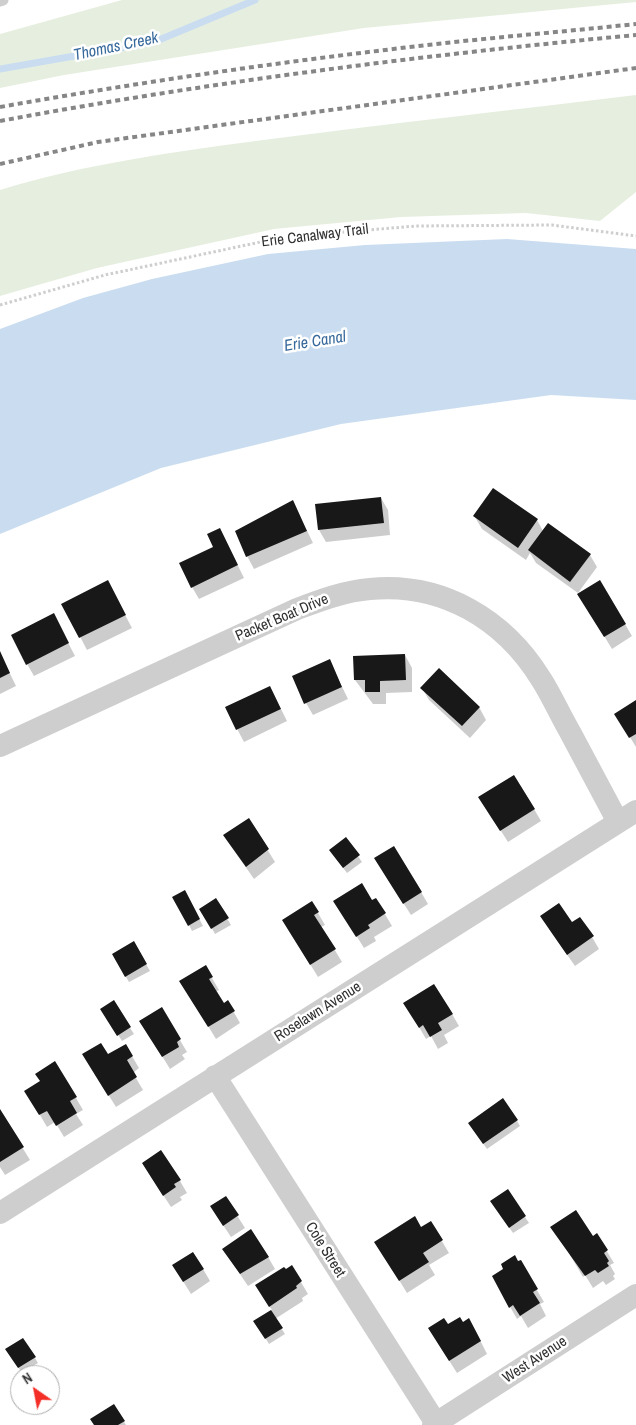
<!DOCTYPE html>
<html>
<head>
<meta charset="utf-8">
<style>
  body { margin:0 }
  #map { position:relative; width:636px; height:1425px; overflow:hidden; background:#fff; font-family:"Archivo Narrow",sans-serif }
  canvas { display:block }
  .north { position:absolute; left:10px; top:1365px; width:50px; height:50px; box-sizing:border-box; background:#fff; border:1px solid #adadad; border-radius:50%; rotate:327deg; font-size:14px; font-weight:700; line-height:20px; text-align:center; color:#313131 }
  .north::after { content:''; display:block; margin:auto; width:18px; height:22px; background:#f42f28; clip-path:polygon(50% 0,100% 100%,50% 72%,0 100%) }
</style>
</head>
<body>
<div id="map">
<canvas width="636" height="1425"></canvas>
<div class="north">N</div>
</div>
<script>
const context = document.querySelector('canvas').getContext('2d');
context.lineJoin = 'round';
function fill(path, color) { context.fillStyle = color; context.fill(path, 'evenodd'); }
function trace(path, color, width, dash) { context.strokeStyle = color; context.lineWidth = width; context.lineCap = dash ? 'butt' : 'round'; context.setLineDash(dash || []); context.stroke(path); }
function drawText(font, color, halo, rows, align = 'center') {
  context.font = font + ' "Archivo Narrow",sans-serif'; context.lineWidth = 5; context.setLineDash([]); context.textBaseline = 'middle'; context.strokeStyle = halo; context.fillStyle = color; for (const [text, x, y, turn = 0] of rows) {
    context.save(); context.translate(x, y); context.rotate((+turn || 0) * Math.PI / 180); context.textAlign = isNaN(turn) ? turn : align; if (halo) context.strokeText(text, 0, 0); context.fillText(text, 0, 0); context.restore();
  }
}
const green = new Path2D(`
  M122 0H636V2L364 28 64 75 0 88V34Z
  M636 95V192L600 221 526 213 401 217 274 229 97 268 0 296V190C88 163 180 151 271 139 393 123 514 110 636 95Z`);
const water = new Path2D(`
  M507 239 636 249V400L551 395 341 424 161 468 0 534V329L83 298 152 279 268 254 365 245Z`);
const shadow = new Path2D(`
  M494 490 537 520 543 531 590 555 597 567 578 593 536 563 530 553 526 560 482 529 475 517Z
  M381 498 388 510 390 535 326 542 319 530Z
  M293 502 313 543 254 569 247 556Z
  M220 529 244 578 199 599 192 587 215 548Z
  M114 594 132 628 87 650 63 604Z
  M586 606 625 624 632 636 612 649Z
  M60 627 75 656 34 676 27 664Z
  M0 653 16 686 0 694Z
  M405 655 412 668V692L386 693V704H373L355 680Z
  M329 660 348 699 313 715 306 703Z
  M270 687 287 721 244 742 226 708Z
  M422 688 479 707 486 720 470 738 429 700Z
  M636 702V747L623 726Z
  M487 809H534L541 821 508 842Z
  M249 820 275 862 254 879 224 836Z
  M346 839 362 862 347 873 334 856Z
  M383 871 421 892 428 904 411 915Z
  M188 897 203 926 192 931 189 925Z
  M376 899 392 926 374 937 376 941 364 948 342 913Z
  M216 900 231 925 215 934 201 909Z
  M312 903 325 925 321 927 342 962 318 977 291 933Z
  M572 924 592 937 599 949 575 966 549 929Z
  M134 943 150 971 129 982 113 955Z
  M205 966 219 990 215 992 223 1005 228 1002 240 1023 216 1039 188 993Z
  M113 1002 134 1034 122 1041 102 1009Z
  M405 1003 452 1014 459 1026 444 1035 448 1043 438 1049 431 1036 426 1039Z
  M161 1008 187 1052 182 1055 185 1059 170 1069 148 1033Z
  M126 1046 139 1068 133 1073 143 1090 116 1107 91 1067Z
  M26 1091 76 1098 83 1110 76 1114 83 1125 64 1137 55 1122 47 1127Z
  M0 1111 30 1160 5 1175 0 1167Z
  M517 1121 520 1126 487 1149 473 1129Z
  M150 1175 180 1181 187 1193 180 1197 182 1200 171 1207Z
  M507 1190 529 1223 513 1233 495 1207Z
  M226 1198 245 1228 231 1237 219 1219Z
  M431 1223 449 1253 429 1265 435 1275 407 1293 383 1254Z
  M597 1235 614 1263 610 1265 615 1274 613 1276 615 1279 606 1285 603 1281 593 1288 585 1275 583 1277 570 1255Z
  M223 1249 268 1257 275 1269 248 1286Z
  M520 1262 544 1302 540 1304 546 1316 528 1328 521 1316 517 1319 493 1277Z
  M292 1267 308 1294 302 1298 303 1301 275 1319 285 1334 269 1344 255 1321 272 1310 264 1298Z
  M203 1269 210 1281 191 1294 181 1278Z
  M463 1324 476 1332 487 1354 457 1373 436 1340 447 1326Z
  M10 1355 35 1358 38 1363 22 1373Z
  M114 1405 126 1425H95Z`);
const stream = new Path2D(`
  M0 69 154 42 255 0`);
const building = new Path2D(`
  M493 488 538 519 518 548 473 516Z
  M381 497 384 523 318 530 315 504Z
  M293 500 307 531 246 557 235 531Z
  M548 523 591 554 570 582 528 550Z
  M220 528 238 565 191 588 179 563 213 547 207 534Z
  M108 580 126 615 79 638 61 604Z
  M600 580 626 624 604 637 577 594Z
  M54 613 69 643 26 665 11 635Z
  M0 651 10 673 0 678Z
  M405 654 406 680 380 681V692H365V680H354L353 656Z
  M330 659 342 687 304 704 292 676Z
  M439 668 480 707 462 726 420 688Z
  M270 686 281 709 236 730 225 707Z
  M636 700V734L629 738 614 714Z
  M514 775 535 809 500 831 478 797Z
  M249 818 269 849 246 867 223 835Z
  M346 837 360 855 343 868 329 850Z
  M394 846 422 892 403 904 374 858Z
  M362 883 372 900 376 898 386 913 368 925 370 928 356 937 333 901Z
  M185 890 200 919 188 926 172 897Z
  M216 898 229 918 211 929 199 909Z
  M312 901 319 912 314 915 336 949 310 965 282 920Z
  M559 903 572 922 580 917 594 936 567 955 540 916Z
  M134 941 147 964 125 977 112 954Z
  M206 965 213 977 209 979 224 1003 228 1000 235 1011 208 1027 179 981Z
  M434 984 453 1014 438 1023 442 1030 430 1037 423 1025 419 1028 403 1003Z
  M114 1000 131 1027 117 1036 100 1009Z
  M162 1007 181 1039 177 1042 179 1047 162 1057 139 1021Z
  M101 1043 108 1054 126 1044 133 1056 127 1060 137 1077 108 1096 82 1054Z
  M55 1061 77 1097 70 1101 77 1113 56 1126 47 1111 39 1115 24 1091 40 1081 35 1074Z
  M503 1098 518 1120 483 1144 468 1123Z
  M0 1109 24 1147 0 1162Z
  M161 1150 181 1180 174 1184 176 1187 163 1196 142 1163Z
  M508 1189 526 1216 509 1228 490 1201Z
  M226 1196 239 1215 223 1226 210 1206Z
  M576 1210 593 1236 597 1233 608 1250 604 1253 609 1261 607 1263 609 1266 598 1273 595 1270 585 1276 550 1227Z
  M415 1216 421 1227 431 1221 443 1240 423 1253 429 1262 399 1281 374 1242Z
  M251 1229 269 1257 240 1274 222 1249Z
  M193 1252 204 1269 183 1282 172 1265Z
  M515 1255 518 1261 521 1260 538 1289 533 1292 540 1303 520 1316 513 1305 509 1308 492 1276 503 1269 501 1264Z
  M292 1265 302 1281 296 1286 297 1288 269 1307 255 1285 284 1267 286 1269Z
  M271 1310 283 1328 265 1339 253 1321Z
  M460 1317 463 1322 469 1318 481 1341 449 1361 428 1328 444 1318 448 1324Z
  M23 1338 36 1357 18 1368 5 1349Z
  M114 1404 125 1421 118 1425H94L90 1419Z`);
const path = new Path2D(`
  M0 305 105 275 284 237 416 226 552 225 636 236`);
const service = new Path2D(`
  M0 1 3 0`);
const minor = new Path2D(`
  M0 746 297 609C321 600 345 591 370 589 442 582 504 619 541 679 552 696 560 715 570 732 586 762 602 792 618 822
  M215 1076 437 1425
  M0 1213 636 811
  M433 1425 636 1295`);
const rail = new Path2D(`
  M0 107C125 85 251 66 377 51 463 40 550 33 636 24
  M0 121C210 82 423 55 636 35
  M0 164 98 142 636 68`);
const streetNames = [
  ["Erie Canalway Trail",315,236,-7],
  ["Packet Boat Drive",282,618,-23],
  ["Roselawn Avenue",318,1012,-32],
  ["Cole Street",325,1250,58],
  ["West Avenue",535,1360,-33]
];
const waterNames = [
  ["Thomas Creek",116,47,-12],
  ["Erie Canal",315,342,-9]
];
fill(green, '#e6efdf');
fill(water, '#caddf0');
fill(shadow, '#0003');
trace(stream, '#caddf0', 7);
fill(building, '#181818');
trace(path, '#cecece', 3, [2.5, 2.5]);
trace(service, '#cecece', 11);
trace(minor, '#cecece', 22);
trace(rail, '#868686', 4, [5, 4]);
drawText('15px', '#313131', '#fff', streetNames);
drawText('italic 16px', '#37699c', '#fff', waterNames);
</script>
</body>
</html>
